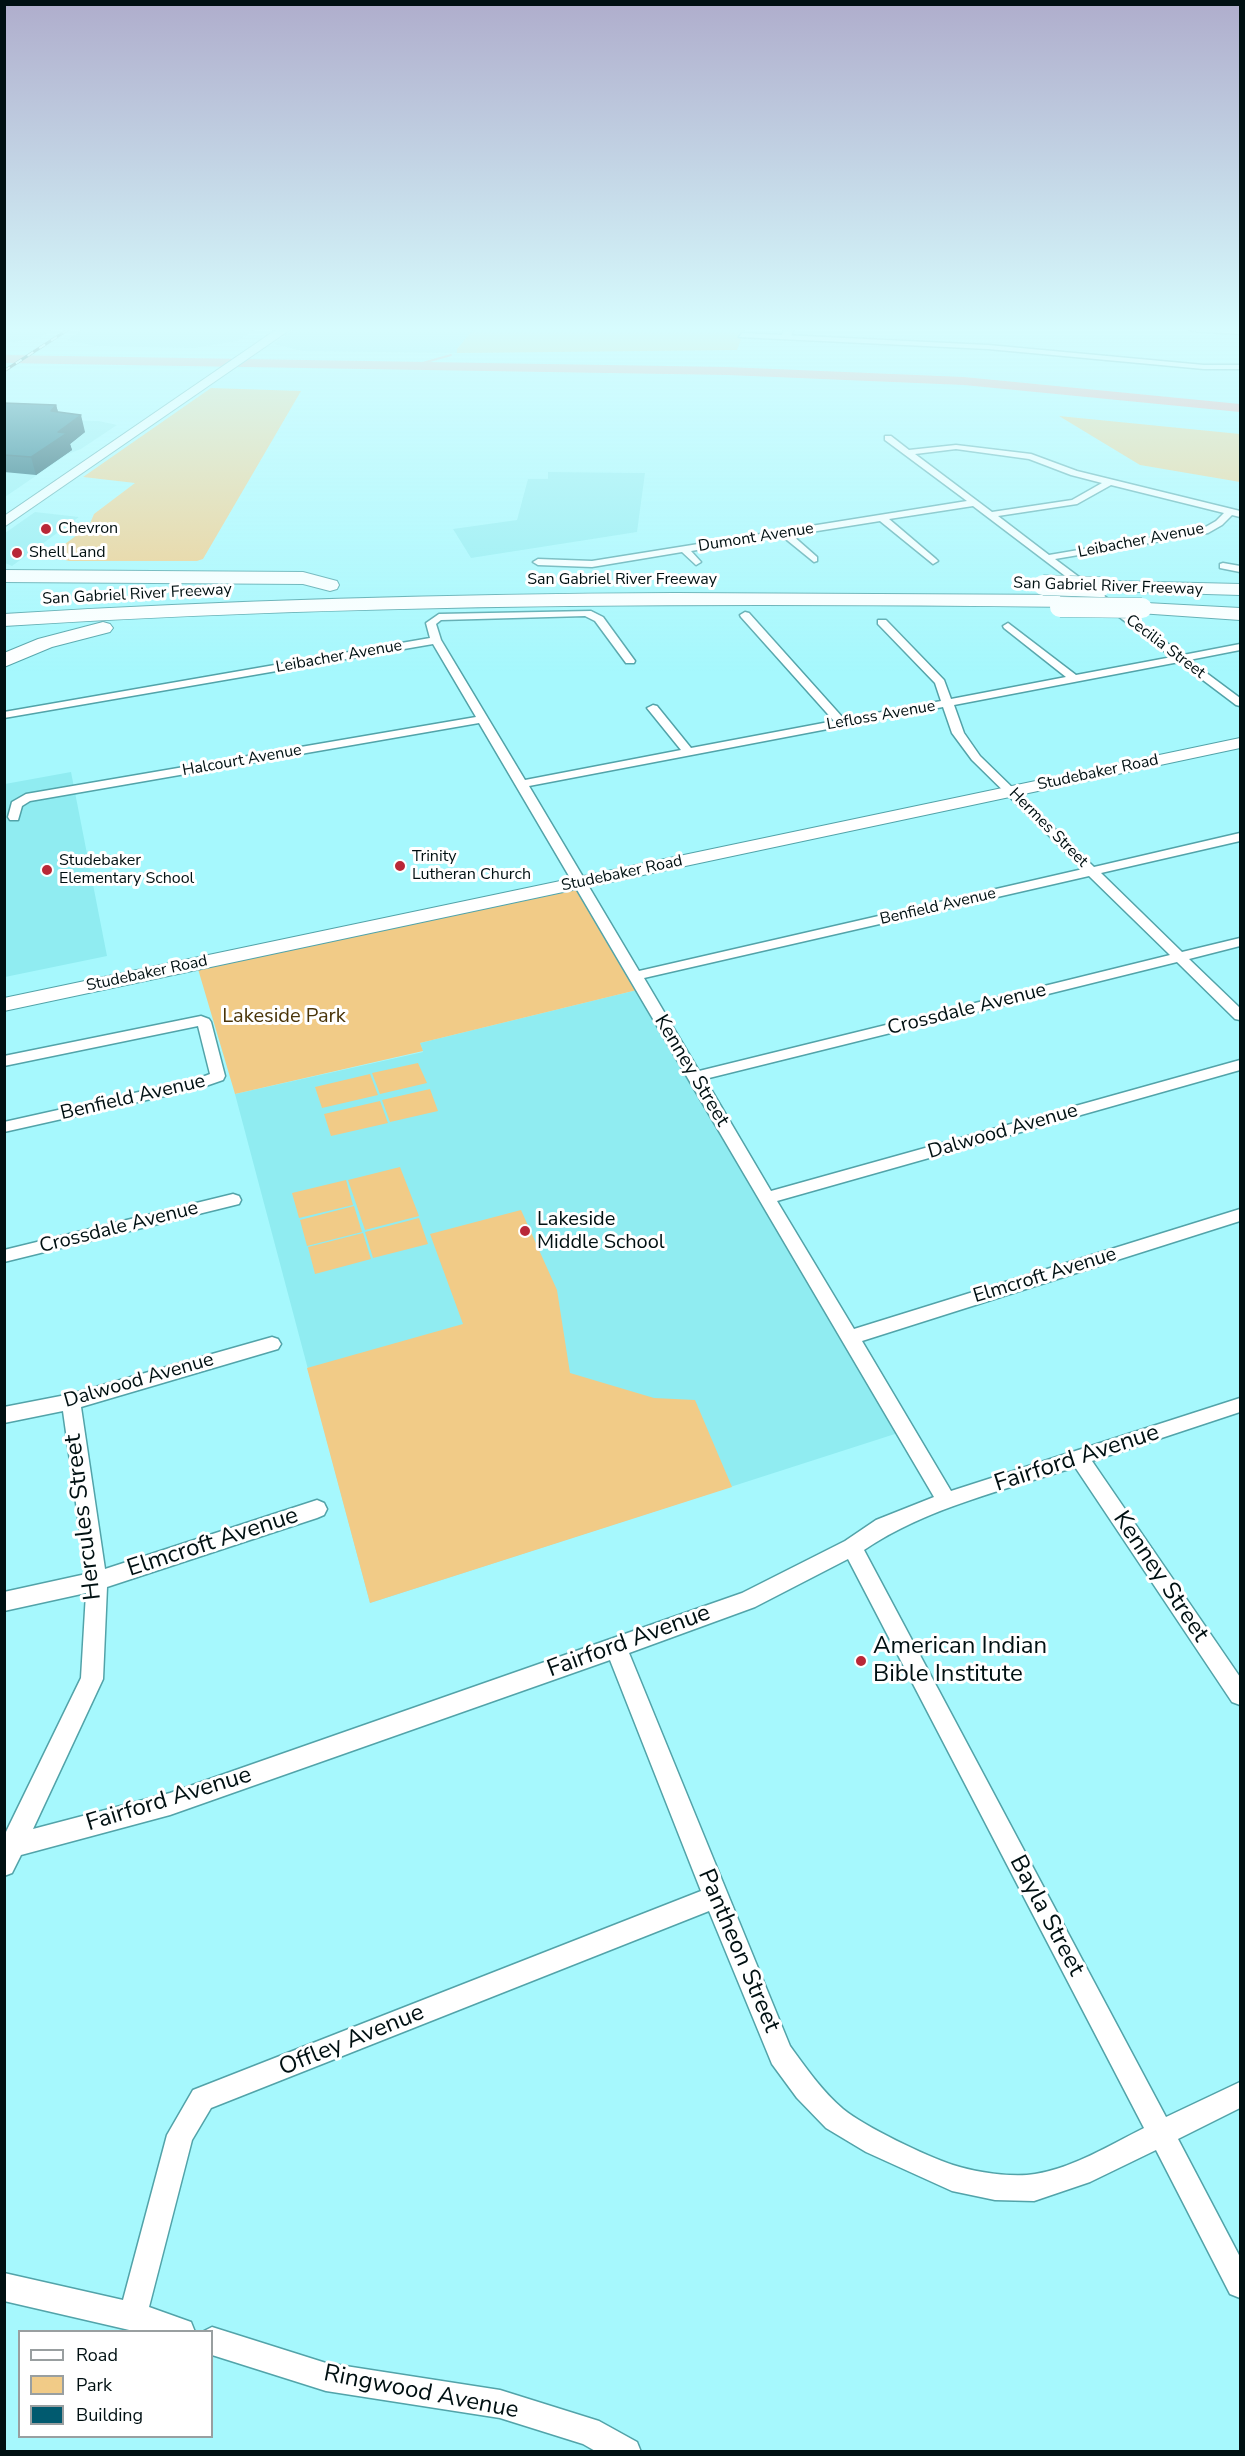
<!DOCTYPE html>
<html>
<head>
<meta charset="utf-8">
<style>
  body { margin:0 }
  #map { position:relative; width:1245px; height:2456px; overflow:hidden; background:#a6f8fd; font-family:"Nunito Sans",sans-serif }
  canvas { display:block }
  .frame { position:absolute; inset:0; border:6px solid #001012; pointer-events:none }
  .legend { position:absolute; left:18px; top:2330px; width:195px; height:108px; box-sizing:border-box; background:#fff; border:2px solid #999fa0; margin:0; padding:8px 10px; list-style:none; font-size:18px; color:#001012 }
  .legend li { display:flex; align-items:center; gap:12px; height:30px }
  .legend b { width:30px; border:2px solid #999fa0 }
</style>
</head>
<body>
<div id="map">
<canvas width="1245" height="2456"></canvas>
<div class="frame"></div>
<ul class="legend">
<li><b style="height:8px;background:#fff"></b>Road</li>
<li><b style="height:16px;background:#f1cb87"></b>Park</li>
<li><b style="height:16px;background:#015a6f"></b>Building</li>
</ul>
</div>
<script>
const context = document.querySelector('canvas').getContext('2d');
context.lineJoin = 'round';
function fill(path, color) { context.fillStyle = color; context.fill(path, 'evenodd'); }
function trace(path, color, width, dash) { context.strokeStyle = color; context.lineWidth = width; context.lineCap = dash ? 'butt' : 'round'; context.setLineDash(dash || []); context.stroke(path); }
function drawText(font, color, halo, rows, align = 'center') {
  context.font = font + ' "Nunito Sans",sans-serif'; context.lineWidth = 6; context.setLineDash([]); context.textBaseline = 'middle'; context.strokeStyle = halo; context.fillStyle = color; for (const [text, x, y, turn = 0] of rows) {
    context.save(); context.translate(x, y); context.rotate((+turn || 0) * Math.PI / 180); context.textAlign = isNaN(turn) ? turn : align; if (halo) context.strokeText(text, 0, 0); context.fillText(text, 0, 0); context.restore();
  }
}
const built = new Path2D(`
  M5 329H53L39 338 5 343Z
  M83 329H255L237 341 193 348 95 346 67 340Z
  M295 329H474L457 349V353L302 351 274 344Z
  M5 419 99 421 117 425 81 449 68 454 5 497Z
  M548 472 645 473 637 532 471 558 453 529 517 520 528 479H548Z
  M35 512 79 517 12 566 5 563V533Z
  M71 772 107 956 5 977V784Z
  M637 990 898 1433 370 1603 235 1094 423 1052 420 1043Z`);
const green = new Path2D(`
  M474 329H745L737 350 457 353V349Z
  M211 388 301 391 203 559 197 561H69L61 559 53 553 89 526 94 514 135 483 83 477Z
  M1059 416 1240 434V482L1140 465Z
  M576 890 637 990 420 1043 423 1051 235 1094 198 969Z
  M418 1063 427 1083 380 1094 372 1073Z
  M370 1074 378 1095 322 1108 315 1087Z
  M430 1089 438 1111 390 1122 382 1100Z
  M380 1101 388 1123 331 1136 324 1114Z
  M400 1167 419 1216 365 1230 348 1180Z
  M346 1180 353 1205 299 1218 292 1193Z
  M354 1206 362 1232 307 1246 300 1220Z
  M521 1210 557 1290 570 1373 654 1398 695 1400 732 1487 370 1603 307 1368 463 1324 430 1234Z
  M419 1218 428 1244 373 1258 365 1232Z
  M363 1233 371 1259 315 1274 308 1247Z`);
const stream = new Path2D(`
  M412 366 451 355`);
const river = new Path2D(`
  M4 355 727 367 964 377 1240 404V412L964 385 727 375 4 363Z`);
const street = new Path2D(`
  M1189 329 1240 330V334L1192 331Z
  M742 333 988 345 1204 365H1240V369H1204L988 349 739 337Z
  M885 436H891L909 450 956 445 1031 454 1077 471 1240 511V517L1232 515 1222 525 1208 533 1055 559 1183 655 1240 644V650L1189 660 1240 698V706L1236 705 1179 662 954 705 964 733 980 756 1094 867 1240 833V841L1101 873 1182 952 1240 938V946L1189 959 1240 1008V1020L1235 1019 1177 962 705 1079 771 1191 1240 1060V1070L777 1201 854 1329 1240 1209V1221L862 1341 951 1491 1240 1398V1412L1092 1461 1240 1677V1705L1232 1702 1075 1467C1005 1490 926 1508 864 1550L1166 2117 1240 2082V2108L1178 2139 1240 2257V2298L1230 2294 1156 2150 1090 2182 1034 2201 995 2200 952 2191 866 2152 826 2128 797 2098 772 2064 709 1911 211 2108 192 2140 149 2307 191 2322 195 2332H138L4 2301V2273L123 2300 167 2135 193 2090 701 1891 610 1660 170 1815 21 1855 12 1873 4 1876V1836L81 1678 86 1593 4 1611V1592L86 1574 63 1411 4 1423V1407L71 1394 272 1337 278 1339 281 1344 278 1349 81 1407 105 1569 317 1500 324 1503 327 1509 324 1515 317 1518 107 1587 103 1679 33 1829 170 1793 742 1593 845 1541 876 1520 934 1497 479 723 30 801 22 806 18 820H10L8 817 12 802 26 794 476 717 433 644 4 718V712L430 638 426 623 439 614 591 611 603 617 635 661 634 663H626L595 621 585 616 441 620 436 624 441 640 525 780 681 750 647 708 653 705 657 706 691 748 834 721 741 617 740 615 745 612 749 613 844 719 941 701 935 683 878 624V620H886L944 680 951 699 1066 677 1004 628 1003 626 1008 623 1076 675 1172 657 973 506 889 519 936 559 938 561 933 564 880 521 792 535 817 557V561L814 562 782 536 691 551 701 562 696 565 682 552 592 567 538 565 533 562 538 559 592 561 967 501 885 440ZM956 449 1029 459 1071 475 1102 483 1072 500 992 512 915 454ZM1111 485 1224 513 1216 521 1202 529 1049 555 998 516 1077 504ZM943 707 952 733 972 760 1083 869 639 971 529 786ZM1089 876 1170 955 699 1071 644 978ZM848 1559 1144 2128C1110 2145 1073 2168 1035 2174 1012 2178 975 2172 953 2165 926 2156 865 2127 843 2109 822 2091 806 2068 790 2046L629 1653 755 1607Z
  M1223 563 1240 566V572L1220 568V564Z
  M201 1016 209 1019 211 1022 225 1076 223 1080 200 1088 4 1132V1122L197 1079 210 1074 198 1026 4 1066V1056Z
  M233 1194 239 1196 241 1200 239 1204 4 1262V1250Z
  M212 2327 326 2363 500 2390 599 2421 637 2442 641 2452H597L583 2444 500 2418 326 2391 212 2355V2332H202Z`);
const secondary = new Path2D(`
  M784 329H794L790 339 781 337Z
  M1240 738V748L4 1011V998Z`);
const primary = new Path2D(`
  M277 329H291L4 527V516Z`);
const highway = new Path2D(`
  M4 570 303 572 337 581 339 585 337 589 330 591 303 584 4 582Z
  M1113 581 1240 584V595L1106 591 1104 587 1106 583Z
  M675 593 1078 595 1085 597 1087 601 1085 605 1078 607C720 603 362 603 4 626V614C228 600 451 594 675 593Z
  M1146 603 1240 608V620L1139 613 1136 609 1139 605Z
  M103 622 110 624 113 628 110 632 52 647 4 667V653L38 639Z`);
const rail = new Path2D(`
  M4 371 69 329`);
const highwayBridge = new Path2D(`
  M1043 585 1100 587
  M1060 607 1142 608`);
const wall = new Path2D(`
  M4 403 56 405 58 412 85 432 70 444 72 450 36 475 4 472Z`);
const shadedWall = new Path2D(`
  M56 405 61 422 51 411Z
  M81 415 85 432 70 444 72 450 36 475 31 457 58 432Z`);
const building = new Path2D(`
  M4 403 56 405 51 411 81 415 58 432 67 433 31 457 4 455Z`);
const markers = [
  [46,529,6,"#b92837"],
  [17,553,6,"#b92837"],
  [400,866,6,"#b92837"],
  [47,870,6,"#b92837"],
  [525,1231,6,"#b92837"],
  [861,1661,6,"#b92837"]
];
const farPoinames = [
  ["Chevron",58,529],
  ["Shell Land",29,553],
  ["Trinity",412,857],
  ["Lutheran Church",412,875],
  ["Studebaker",59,861],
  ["Elementary School",59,879]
];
const farStreetnames = [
  ["Dumont Avenue",756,538,-9],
  ["Leibacher Avenue",1141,541,-11],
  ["San Gabriel River Freeway",622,580],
  ["San Gabriel River Freeway",1108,587,2],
  ["San Gabriel River Freeway",137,595,-3],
  ["Cecilia Street",1165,647,37],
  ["Leibacher Avenue",339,657,-10],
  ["Lefloss Avenue",881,716,-10],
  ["Halcourt Avenue",242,761,-10],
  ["Studebaker Road",1098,773,-12],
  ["Hermes Street",1048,828,45],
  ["Studebaker Road",622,874,-12],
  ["Benfield Avenue",938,907,-13],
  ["Studebaker Road",147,974,-12]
];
const streetNames = [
  ["Crossdale Avenue",967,1010,-14],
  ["Kenney Street",691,1071,59],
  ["Benfield Avenue",133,1098,-13],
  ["Dalwood Avenue",1003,1132,-16],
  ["Crossdale Avenue",119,1228,-14],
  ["Elmcroft Avenue",1045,1276,-17],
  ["Dalwood Avenue",139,1381,-16]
];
const parkNames = [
  ["Lakeside Park",284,1017]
];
const poiNames = [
  ["Lakeside",537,1220],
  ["Middle School",537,1243]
];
const nearStreetnames = [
  ["Fairford Avenue",1077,1459,-18],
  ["Hercules Street",84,1517,-97],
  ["Elmcroft Avenue",213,1543,-18],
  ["Kenney Street",1160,1577,56],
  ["Fairford Avenue",629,1642,-20],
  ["Fairford Avenue",169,1800,-17],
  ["Bayla Street",1046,1916,62],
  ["Pantheon Street",738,1951,67],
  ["Offley Avenue",352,2041,-22],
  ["Ringwood Avenue",421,2393,11]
];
const nearPoinames = [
  ["American Indian",873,1647],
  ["Bible Institute",873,1675]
];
fill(built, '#90ecf1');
fill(green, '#f1cb87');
trace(stream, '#fba3a1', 2);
fill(river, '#fba3a1');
trace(street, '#52a3a9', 3);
trace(secondary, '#52a3a9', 2);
trace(primary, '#52a3a9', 2);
trace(highway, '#52a3a9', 2);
fill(street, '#fff');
fill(secondary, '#fff');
fill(primary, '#fff');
fill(highway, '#fff');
trace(rail, '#183234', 3);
trace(rail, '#fff', 2, [7]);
trace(highwayBridge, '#52a3a9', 21, []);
trace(highwayBridge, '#fff', 20);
fill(wall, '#014d5f');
fill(shadedWall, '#013f4e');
fill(building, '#015a6f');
trace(building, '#013f4e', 1.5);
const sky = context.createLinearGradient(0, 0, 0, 673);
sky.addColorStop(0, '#afadcc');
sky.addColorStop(0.49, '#d7fcfe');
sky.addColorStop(1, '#d7fcfe00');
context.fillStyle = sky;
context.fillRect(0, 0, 1245, 673);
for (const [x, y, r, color] of markers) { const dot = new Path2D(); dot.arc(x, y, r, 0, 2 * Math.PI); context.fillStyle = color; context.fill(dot); trace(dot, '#fff', 2); }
drawText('16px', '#001012', '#fff', farPoinames, 'left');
drawText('16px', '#001012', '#fff', farStreetnames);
drawText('20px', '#001012', '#fff', streetNames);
drawText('20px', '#493408', '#fff', parkNames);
drawText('20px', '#001012', '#fff', poiNames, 'left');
drawText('24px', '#001012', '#fff', nearStreetnames);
drawText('24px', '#001012', '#fff', nearPoinames, 'left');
</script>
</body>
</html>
